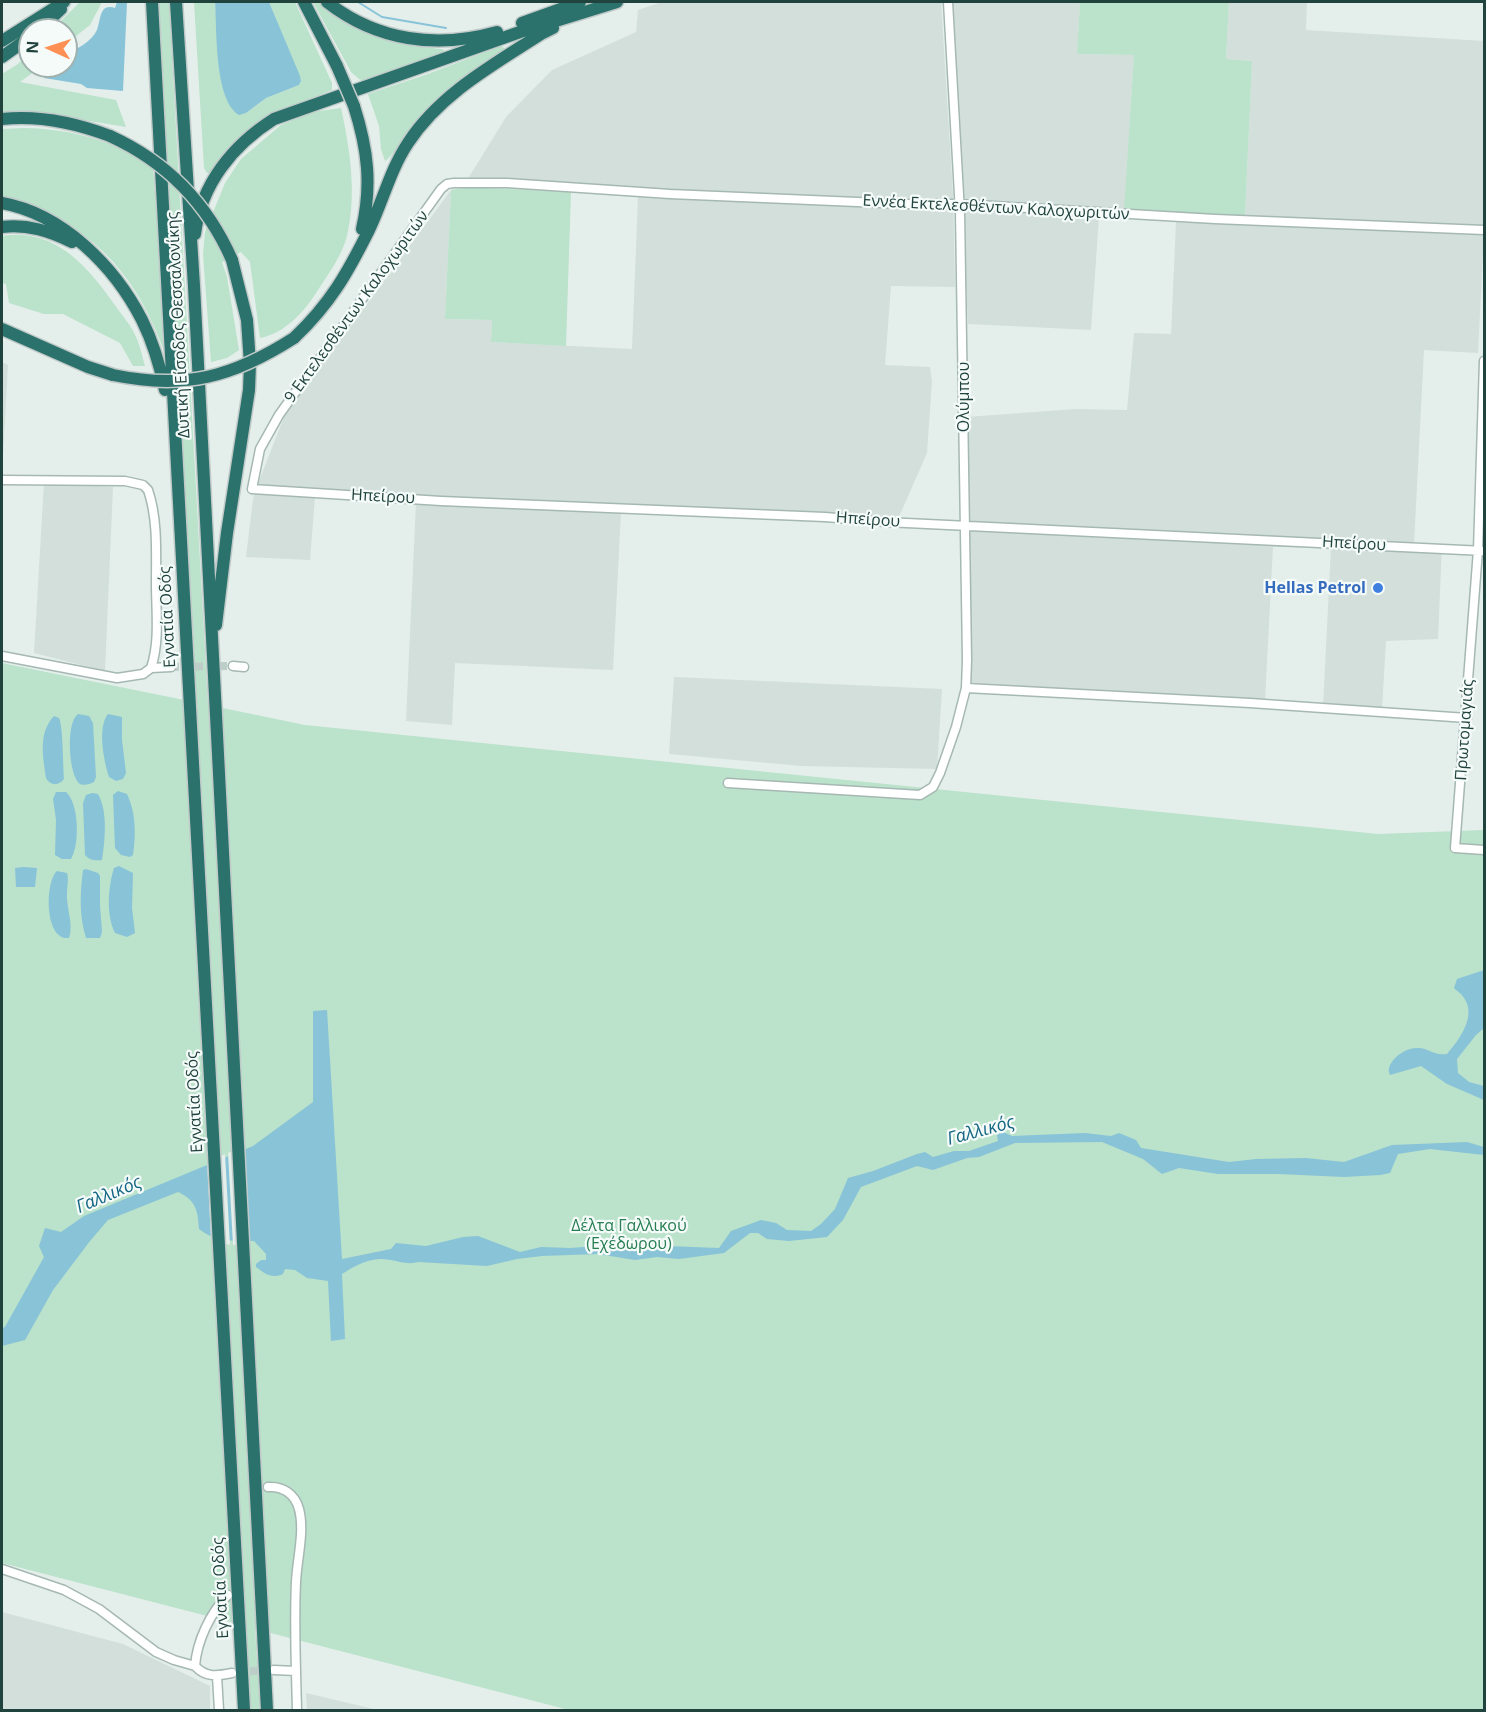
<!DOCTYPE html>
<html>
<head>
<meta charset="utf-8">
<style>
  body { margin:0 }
  #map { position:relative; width:1486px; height:1712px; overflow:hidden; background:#e4efeb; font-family:"Open Sans",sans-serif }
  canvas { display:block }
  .frame { position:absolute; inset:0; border:3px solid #21433e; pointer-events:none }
  .north { position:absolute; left:18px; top:18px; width:60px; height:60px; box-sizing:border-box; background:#f5fbf9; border:2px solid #a0b1ae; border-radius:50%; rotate:273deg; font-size:16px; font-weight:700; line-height:24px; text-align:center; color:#21433e }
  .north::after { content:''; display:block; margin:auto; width:21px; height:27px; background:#fe9053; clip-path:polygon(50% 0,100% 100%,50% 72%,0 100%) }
</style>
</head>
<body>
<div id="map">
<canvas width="1486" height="1712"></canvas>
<div class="frame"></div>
<div class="north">N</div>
</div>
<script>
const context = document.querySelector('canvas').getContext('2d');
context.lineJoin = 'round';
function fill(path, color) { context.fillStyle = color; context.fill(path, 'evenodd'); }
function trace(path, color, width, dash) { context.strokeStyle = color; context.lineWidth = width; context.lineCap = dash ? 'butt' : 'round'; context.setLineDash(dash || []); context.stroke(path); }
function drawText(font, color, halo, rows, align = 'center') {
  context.font = font + ' "Open Sans",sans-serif'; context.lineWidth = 4.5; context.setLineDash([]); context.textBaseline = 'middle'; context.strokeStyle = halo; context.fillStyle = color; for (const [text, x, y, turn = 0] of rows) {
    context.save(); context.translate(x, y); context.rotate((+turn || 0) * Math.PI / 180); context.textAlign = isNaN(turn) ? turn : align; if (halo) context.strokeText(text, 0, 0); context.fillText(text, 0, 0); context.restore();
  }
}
const built = new Path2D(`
  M662 2H941L953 194 955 287 891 286 885 365 930 367 932 381 927 453 895 526 621 512 613 670 455 663 452 725 406 721 416 502 315 497 310 560 246 557 253 499 261 476 284 417 451 190 445 319 492 320 491 342 632 349 638 195 467 187 469 177 506 117 552 70 636 32 638 10Z
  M950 2H1080L1077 54 1134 55 1124 218H1099L1091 330 968 324Z
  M1229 2H1307L1306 30 1484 41V225L1482 227 1245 217 1252 61 1226 59Z
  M1176 222 1484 234 1478 353 1424 350 1414 544 1442 545 1438 639 1386 641 1382 709 1323 706 1331 548 1273 547 1265 701 978 687 971 682 966 417 1076 409 1127 410 1134 333 1171 334Z
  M2 362 8 365 2 475Z
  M44 482 113 487 105 671 34 653Z
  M674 677 942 689 937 769 801 766 669 754Z
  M2 1612 123 1644 210 1686V1710H2Z
  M306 1693 378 1710H307Z`);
const green = new Path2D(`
  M80 2H102L90 25 66 44V30H52Z
  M158 2H169L208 705 305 725 1378 834 1484 830V1710H569L255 1629 260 1710H250L246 1626 2 1563V663L194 702Z
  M194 2H215L222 85 246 113 266 98 299 85 301 81 269 2H295L332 83V90L274 114 212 173H207L204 168Z
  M313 2H322C337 12 352 25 369 33 391 44 417 46 441 49L444 50 443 55 364 81 359 79 351 72Z
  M1080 2H1229L1226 59 1252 61 1245 217 1124 210 1134 55 1077 54Z
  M501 46 504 48 503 53C477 70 446 87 425 111 416 121 393 157 385 161L381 149 379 126 368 94 425 75Z
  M30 52V66H42L20 82 116 100 126 127 48 114H2V74L18 64Z
  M341 108C350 149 357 194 347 236 342 256 327 276 316 293 303 313 285 333 260 338L250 262 241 252 222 262 227 277 239 350 227 358 211 362 203 254 205 232 225 183 241 159 281 125 312 112Z
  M24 128C71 129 115 140 153 168L168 362C138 273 93 224 2 197V129Z
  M467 187 571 192 566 346 491 342 492 320 445 319 451 190Z
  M2 236C56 227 89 268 117 308 123 317 131 325 135 335 140 344 142 356 145 366H133L120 343 63 314H44L9 303 6 284 2 283Z`);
const water = new Path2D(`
  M117 2H127L123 91 87 88 81 84 44 78V71L50 66H66V53C77 50 92 41 97 30 101 20 99 3 115 8Z
  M215 2H269L300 76 301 81 299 85 266 98 246 113 239 115C214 100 217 28 215 2Z
  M78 714 89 716 93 723 96 777 94 782C90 784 85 786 80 784 69 777 65 723 78 714Z
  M108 714 122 717V740L126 773 123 779 116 781 109 777C104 761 97 728 108 714Z
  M54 716 59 718C63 725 63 767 64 779 59 786 50 786 46 778 43 756 38 733 54 716Z
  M118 791 127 794C136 813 136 834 133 855L130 857 121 855 115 848 113 795Z
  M56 792H66C79 803 80 845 71 859H62L55 855 56 820 53 799Z
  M92 793 98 794C108 812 105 840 102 860 96 861 89 860 85 855L83 803 86 795Z
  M119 866 133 873 132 908 135 933 127 937 115 933C106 915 108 887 114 868Z
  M23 867 37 868 35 887H16L15 868Z
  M86 869 98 873 100 876V906L102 932 100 938H86C79 915 80 894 83 870Z
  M57 871 67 873C69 880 67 886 67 893 66 907 74 925 69 938 44 941 45 881 57 871Z
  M1484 970V1028L1476 1035 1457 1059 1458 1073 1469 1082 1484 1086V1100L1447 1084 1421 1066 1390 1075C1384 1063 1404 1048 1416 1048 1429 1047 1432 1056 1447 1054 1459 1040 1477 1016 1464 998 1462 994 1457 991 1454 988L1457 979Z
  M327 1010 342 1259 391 1249 396 1243 426 1246 463 1237 478 1236 520 1252 541 1247 570 1248 625 1244 642 1251 667 1246 719 1248 731 1231 761 1220 776 1223 787 1230 811 1231 821 1224 835 1209 848 1178 873 1171 917 1154 925 1152 933 1157 954 1151H969L998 1141 997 1135 1003 1132 1012 1136 1085 1133 1111 1136 1119 1133 1136 1140 1141 1148 1229 1162 1256 1159 1306 1158 1344 1162 1392 1145 1467 1142 1484 1147V1155L1430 1149 1398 1154 1390 1173 1380 1175 1344 1177 1278 1174H1218L1179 1168 1162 1174 1143 1159 1102 1142 1015 1143 979 1157 967 1158 933 1170 917 1166 861 1187 843 1220 827 1237 789 1241 767 1239 758 1233H750L724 1253 679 1259 657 1257 635 1260 598 1254 542 1256 517 1259 487 1266 418 1262C406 1266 392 1258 379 1259 365 1260 353 1267 342 1274L345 1339 331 1341 328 1281 307 1278 295 1270 285 1269 283 1274C272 1279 265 1274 256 1267V1264L261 1260H266V1254L254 1241C235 1241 215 1242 199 1229 198 1211 196 1200 178 1192L108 1220 90 1241 53 1290 25 1340 2 1346V1328L5 1327 44 1257 39 1246 45 1228 61 1232 84 1216 253 1146 313 1102V1011Z`);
const pier = new Path2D(`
  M245 1146 250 1244 233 1245 228 1153Z
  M225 1154 230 1245 211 1239 207 1162Z`);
const stream = new Path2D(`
  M358 2 382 17 446 28`);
const minorTunnel = new Path2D(`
  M171 667 233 666
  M238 1672 270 1670`);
const minor = new Path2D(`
  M1484 230 1215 219 960 204H904L670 194 507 183H454L447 184 441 189 279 415 260 449 252 489 441 501 825 517 886 522 1484 551
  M1484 361 1478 550 1455 848 1484 850
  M2 480 125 481 143 485 148 490C158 519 156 553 156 584 156 611 160 641 151 668
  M2 656 117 678 143 674 151 668 171 667
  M233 666 244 667
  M966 688 1250 703 1467 718
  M728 783 920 795 933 787 940 773 956 727 966 688 967 660 960 212 948 2
  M268 1487C283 1486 295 1494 299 1509 305 1531 297 1559 296 1582 294 1625 296 1668 297 1710
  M2 1569 64 1590 99 1609 156 1652 174 1660 195 1666
  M228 1595C210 1613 197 1641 195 1666 206 1678 217 1676 232 1673
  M274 1670 296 1671
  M217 1676 219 1710`);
const highway = new Path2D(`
  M152 2 244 1710
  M176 2 194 286 267 1710
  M304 2 337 66
  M327 2C377 41 437 49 497 32
  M522 23 580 2
  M39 30 61 9
  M2 41 64 2
  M2 57 30 37
  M354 106C368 150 372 185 362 229
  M2 119C39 115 76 123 110 136
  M2 203C63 214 115 267 142 320 153 342 160 366 165 390
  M2 227C28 224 49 231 72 242
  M195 234C201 184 233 145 274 119L520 32 617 2
  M2 329 88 367 113 375
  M294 338C330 304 347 274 369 230 383 201 390 170 408 143 440 94 493 65 541 34L553 28
  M216 625 227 533 249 390 250 364 247 320 232 260`);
const highwayBridge = new Path2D(`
  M337 66 354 106
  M110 136C167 162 207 203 232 260
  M113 375C185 390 233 377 294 338`);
const markers = [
  [1378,588,6,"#3f7fe0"]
];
const streetNames = [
  ["Εννέα Εκτελεσθέντων Καλοχωριτών",996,208,3],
  ["9 Εκτελεσθέντων Καλοχωριτών",357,307,-54],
  ["Δυτική Είσοδος Θεσσαλονίκης",179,325,-93],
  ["Ολύμπου",964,397,-90],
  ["Ηπείρου",383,497,3],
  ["Ηπείρου",868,520,4],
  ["Ηπείρου",1354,544,3],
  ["Εγνατία Οδός",168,617,-93],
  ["Πρωτομαγιάς",1465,730,-86],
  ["Εγνατία Οδός",195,1102,-93],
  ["Εγνατία Οδός",221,1588,-93]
];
const shopNames = [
  ["Hellas Petrol",1366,588]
];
const parkNames = [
  ["Δέλτα Γαλλικού",629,1226],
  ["(Εχέδωρου)",629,1244]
];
const waterNames = [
  ["Γαλλικός",981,1131,-15],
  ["Γαλλικός",109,1195,-23]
];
fill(built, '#d2dfdb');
fill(green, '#bbe2ca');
fill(water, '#88c3d8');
fill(pier, '#e4efeb');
trace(stream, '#88c3d8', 2);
trace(minorTunnel, '#bdcdc8', 8, [8, 4]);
trace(minor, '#a6b8b4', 11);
trace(highway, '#c1cac9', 15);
trace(minor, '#fff', 8);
trace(highway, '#2a726b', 12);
trace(highwayBridge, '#c1cac9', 15, []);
trace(highwayBridge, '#2a726b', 12);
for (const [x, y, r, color] of markers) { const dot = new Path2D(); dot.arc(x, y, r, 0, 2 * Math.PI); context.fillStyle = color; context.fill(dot); trace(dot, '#f5fbf9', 2); }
drawText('16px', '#21433e', '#f5fbf9', streetNames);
drawText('bold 16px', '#366cbe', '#f5fbf9', shopNames, 'right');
drawText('16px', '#277e53', '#f5fbf9', parkNames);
drawText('italic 18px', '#156685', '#f5fbf9', waterNames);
</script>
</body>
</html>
